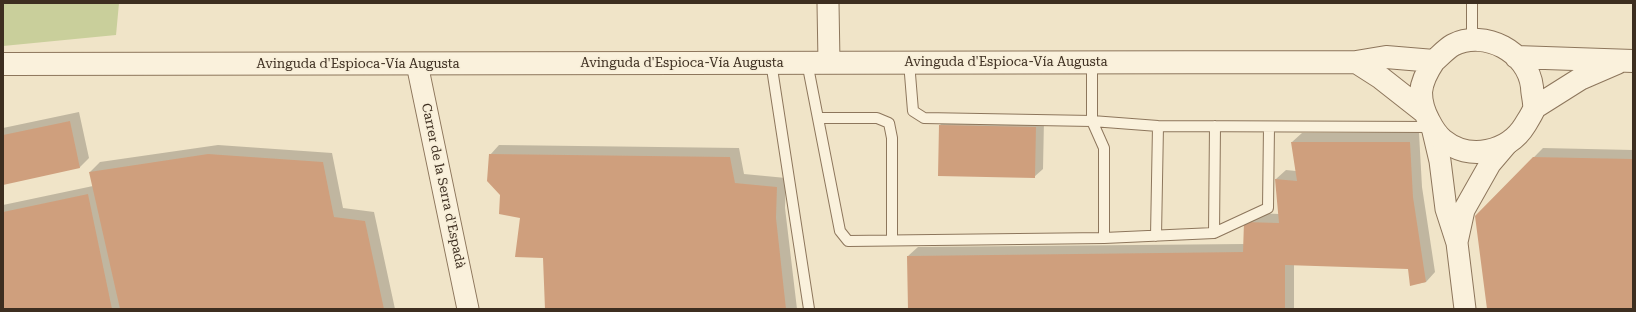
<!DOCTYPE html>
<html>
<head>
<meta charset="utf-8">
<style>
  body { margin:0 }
  #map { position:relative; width:1636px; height:312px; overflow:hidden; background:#f0e4c8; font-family:"Roboto Serif",serif }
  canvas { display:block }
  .frame { position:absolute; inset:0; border:4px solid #3d2e20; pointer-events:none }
</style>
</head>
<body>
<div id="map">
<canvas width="1636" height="312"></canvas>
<div class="frame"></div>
</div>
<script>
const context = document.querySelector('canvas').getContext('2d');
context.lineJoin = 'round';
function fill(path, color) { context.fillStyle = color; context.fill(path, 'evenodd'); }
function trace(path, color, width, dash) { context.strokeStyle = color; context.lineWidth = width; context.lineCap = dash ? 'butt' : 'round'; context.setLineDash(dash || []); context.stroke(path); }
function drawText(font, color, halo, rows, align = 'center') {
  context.font = font + ' "Roboto Serif",serif'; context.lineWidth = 3; context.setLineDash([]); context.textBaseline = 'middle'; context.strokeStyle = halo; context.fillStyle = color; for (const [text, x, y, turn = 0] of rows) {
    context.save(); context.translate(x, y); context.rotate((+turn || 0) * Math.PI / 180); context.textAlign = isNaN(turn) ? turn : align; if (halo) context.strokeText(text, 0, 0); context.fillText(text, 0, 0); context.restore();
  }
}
const green = new Path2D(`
  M3 3H119L116 35 3 46Z`);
const shadow = new Path2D(`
  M79 112 89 158 80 167 3 184V128Z
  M948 117 1044 119 1043 169 1034 177 940 125Z
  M1302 133H1419L1422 187 1435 272 1426 282 1411 285 1409 268 1294 264V309H909L908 256 918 247 1244 244 1245 223 1254 213 1279 214 1276 179 1286 170 1296 171 1292 142Z
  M218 145 332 153 343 208 374 212 395 309H3V205L93 186 90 172 100 162Z
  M499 145 739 148 744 174 786 178 785 208 797 309H546L544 257 521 217 501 194 490 155Z
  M1543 148 1633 150V309H1488L1476 216Z`);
const building = new Path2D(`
  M70 121 80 168 3 185V135Z
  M939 125 1036 127 1035 178 938 176Z
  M1291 142H1410L1413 197 1426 282 1410 286 1408 269 1285 265V309H908L907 256 1243 252 1244 222 1279 223 1275 179 1297 181Z
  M208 154 323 162 334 217 365 221 384 309H120L89 172Z
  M489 154 730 157 735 183 777 187 776 218 786 309H545L543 258 515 257 520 218 499 214 500 195 487 181Z
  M1533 157 1633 159V309H1487L1475 216Z
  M88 194 112 309H3V212Z`);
const service = new Path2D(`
  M1472 40V3
  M771 62 809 309
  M807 62 840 231 848 241 1104 238
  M909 62 913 111 924 118 1092 121 1158 126 1432 127
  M1092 62V121L1104 148V238L1214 233 1268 208 1269 127
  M818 118H877L889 123 892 138V240
  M1214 233 1215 126
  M1156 236 1158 126`);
const minor = new Path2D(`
  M828 3 829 62
  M417 64 468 309
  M1432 127 1440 161 1446 209 1457 243 1465 309
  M1457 242 1464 210 1490 164 1507 144`);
const tertiary = new Path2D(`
  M1516 57 1633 61
  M1356 62 1381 78 1423 111
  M3 64 1356 62 1386 57 1434 61C1440 56 1446 49 1453 45 1485 29 1528 52 1532 87 1532 94 1535 103 1534 109 1532 114 1528 120 1525 125 1508 153 1469 161 1443 140 1437 135 1432 127 1429 121 1424 112 1421 102 1421 92 1422 80 1428 70 1434 61
  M1534 108 1580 79 1617 63`);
const streetNames = [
  ["Avinguda d'Espioca-Vía Augusta",1006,62],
  ["Avinguda d'Espioca-Vía Augusta",682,63],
  ["Avinguda d'Espioca-Vía Augusta",358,64],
  ["Carrer de la Serra d'Espadà",443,186,78]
];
fill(green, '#c9cf9b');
fill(shadow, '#0003');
fill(building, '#cf9f7d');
trace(service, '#8d765c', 12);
trace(minor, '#8d765c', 23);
trace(tertiary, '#8d765c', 24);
trace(service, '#faf1dc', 10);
trace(minor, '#faf1dc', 21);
trace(tertiary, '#faf1dc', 22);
drawText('13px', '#3d2e20', '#f7eed8', streetNames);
</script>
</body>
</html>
